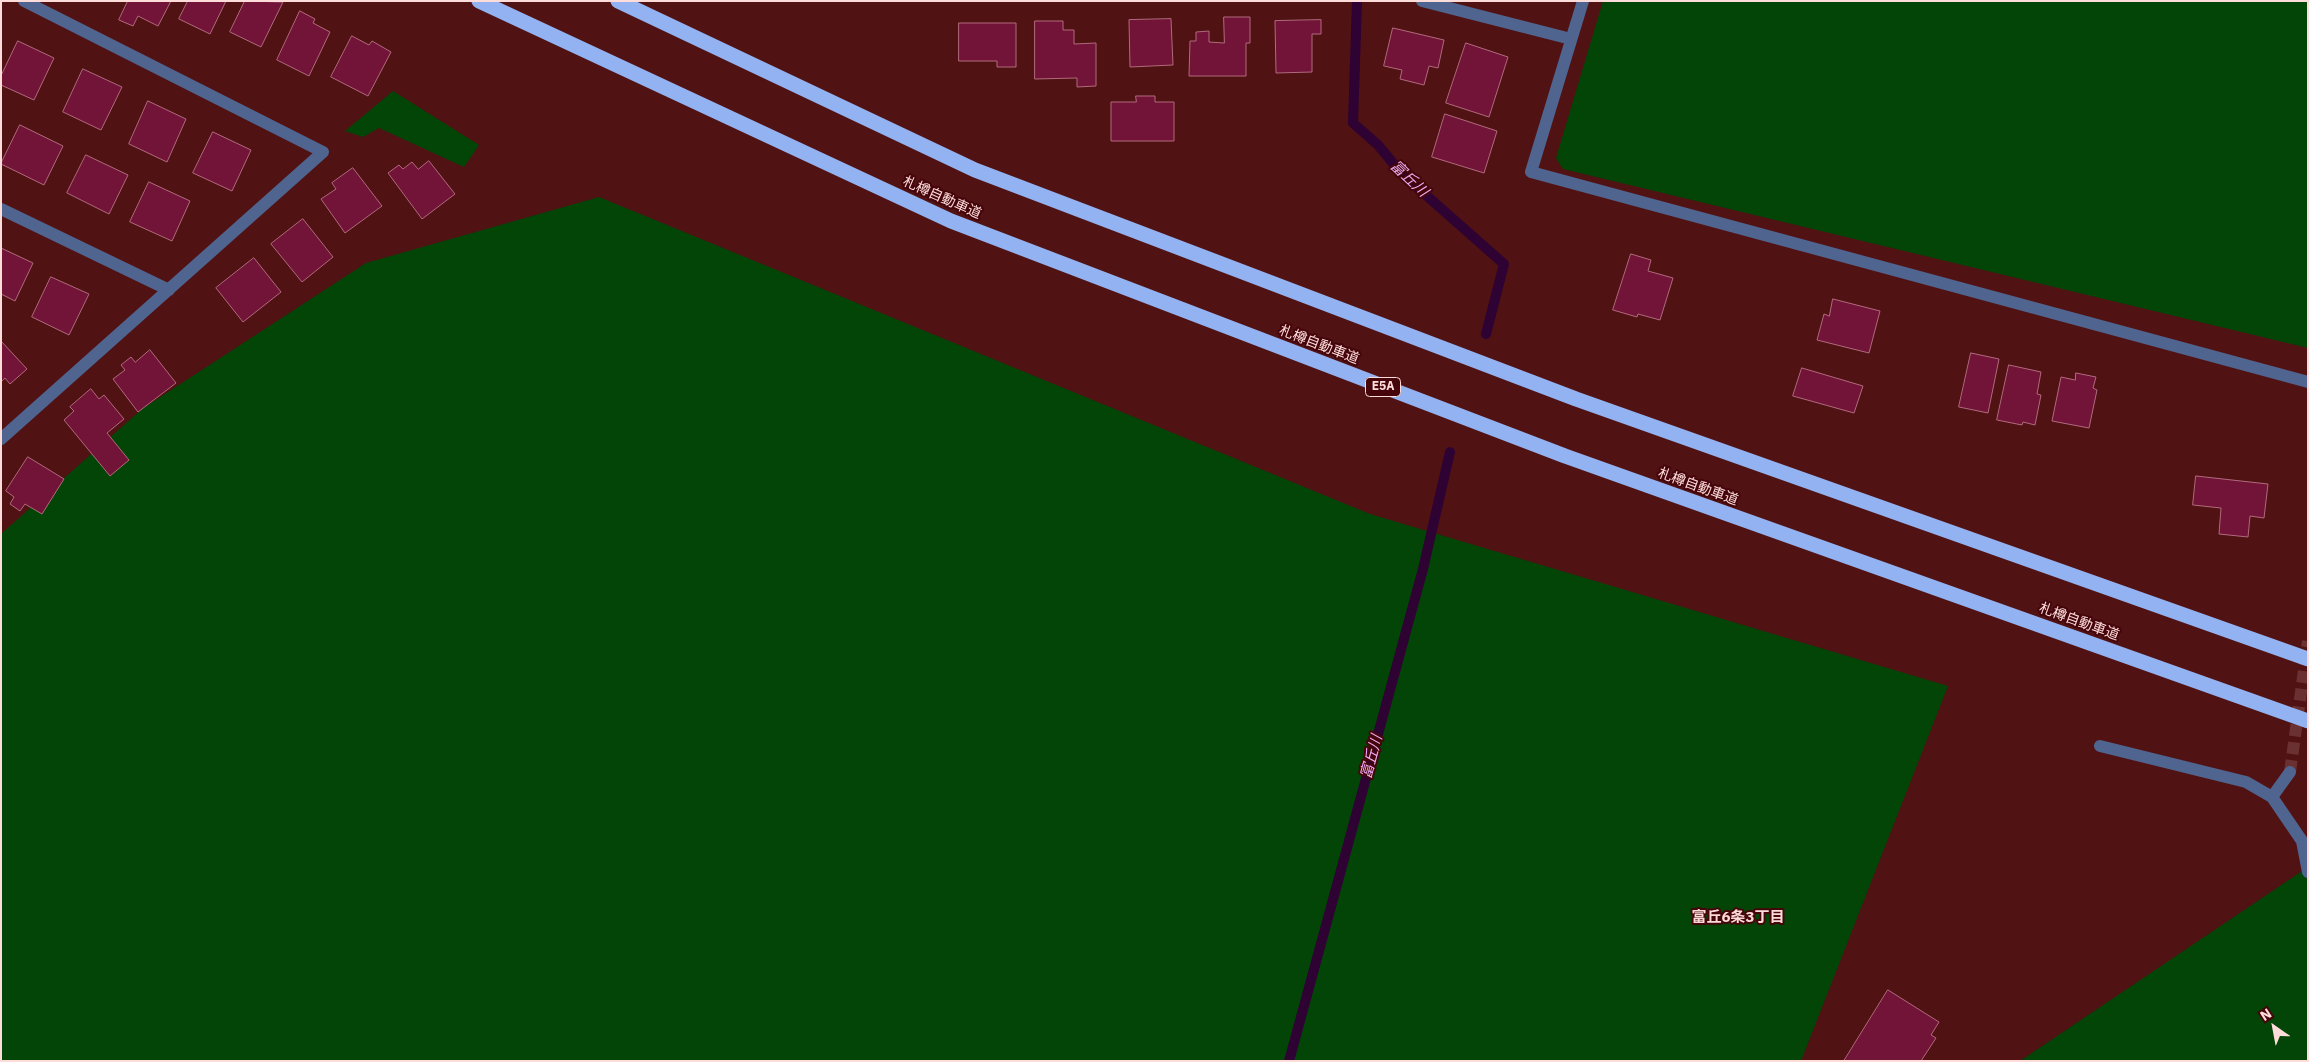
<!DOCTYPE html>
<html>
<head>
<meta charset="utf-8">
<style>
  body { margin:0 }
  #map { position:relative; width:2309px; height:1062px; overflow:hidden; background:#511214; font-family:"IBM Plex Sans",sans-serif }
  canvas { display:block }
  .frame { position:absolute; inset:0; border:2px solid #fddcda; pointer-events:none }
  .north { position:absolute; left:2249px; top:1002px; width:50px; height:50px; -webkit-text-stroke:4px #45050a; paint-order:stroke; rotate:327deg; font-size:14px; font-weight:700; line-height:20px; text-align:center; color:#fddcda }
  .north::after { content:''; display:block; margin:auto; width:18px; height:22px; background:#fddcda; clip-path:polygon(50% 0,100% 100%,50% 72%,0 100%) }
</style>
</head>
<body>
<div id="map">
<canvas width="2309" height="1062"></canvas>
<div class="frame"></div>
<div class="north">N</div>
</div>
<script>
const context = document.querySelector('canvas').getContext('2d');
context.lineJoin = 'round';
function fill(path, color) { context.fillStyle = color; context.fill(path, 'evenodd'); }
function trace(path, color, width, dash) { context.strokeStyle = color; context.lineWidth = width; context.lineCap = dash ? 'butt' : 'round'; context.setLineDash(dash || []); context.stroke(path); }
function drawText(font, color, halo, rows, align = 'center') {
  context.font = font + ' "IBM Plex Sans","Noto Sans JP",sans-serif'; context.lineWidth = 4; context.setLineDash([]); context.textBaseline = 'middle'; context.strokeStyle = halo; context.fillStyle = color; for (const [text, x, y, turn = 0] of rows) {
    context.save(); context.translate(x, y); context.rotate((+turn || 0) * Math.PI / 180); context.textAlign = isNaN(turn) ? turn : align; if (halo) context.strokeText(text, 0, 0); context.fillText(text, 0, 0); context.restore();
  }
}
const green = new Path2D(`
  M1603 1H2308V348L1563 169 1556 158Z
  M393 91 479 145 464 167 379 128 363 137 345 131Z
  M599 197 1370 514 1948 686 1801 1061H1V534L142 409 366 263Z
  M2308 867V1061H2020Z`);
const stream = new Path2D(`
  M1357 1 1353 123 1378 145 1402 174 1504 264 1486 334
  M1289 1061 1423 569 1450 452`);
const building = new Path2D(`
  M128 1H171L158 26 138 16 133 26 119 20Z
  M188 1H226L210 34 179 19Z
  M245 1 283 2 261 47 230 32Z
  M300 11 315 19 313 23 330 32 309 76 277 60Z
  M1224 17H1250V43H1246V76H1189L1190 41H1196V32L1209 31V42L1224 43Z
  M1171 19 1173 65 1130 67 1129 20Z
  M1321 20V34H1312V72L1276 73 1275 21Z
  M1035 21H1063V30H1074V44L1096 43V86L1077 87V78L1035 79Z
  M959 23H1016V67H997V61H959Z
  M1393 28 1444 40 1438 68 1429 66 1424 85 1400 79 1402 70 1384 66Z
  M352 36 369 45 372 41 391 52 368 96 331 77Z
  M18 41 54 58 34 100 1 85V76Z
  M1466 43 1508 57 1489 117 1446 103Z
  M83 69 122 87 101 130 63 112Z
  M1136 96H1155V102H1174V141H1111V102H1136Z
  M148 101 186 119 167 162 129 144Z
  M1445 114 1497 131 1484 173 1432 157Z
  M20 125 63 146 44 185 1 164Z
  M213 132 251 150 232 191 193 173Z
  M86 155 128 175 109 214 67 193Z
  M429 161 455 194 422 219 388 173 399 165 403 169 412 162 418 169Z
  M353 168 382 206 345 233 321 199 336 189 332 183Z
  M149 182 190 201 172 241 130 222Z
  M303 219 333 257 302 282 271 244Z
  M1 248 33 263 15 301 1 294Z
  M1631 254 1651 260 1648 271 1673 278 1660 320 1638 314 1637 317 1613 310Z
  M254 258 281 292 243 322 216 288Z
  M51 277 89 294 69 335 32 317Z
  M1833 299 1880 311 1869 353 1817 340 1824 314 1829 316Z
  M1 341 27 369 10 384 5 378 1 382Z
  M150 350 176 383 138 412 113 379 125 370 121 365 131 357 135 362Z
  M1971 353 1999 359 1988 413 1959 407Z
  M2009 365 2041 372 2037 394 2041 395 2035 425 2023 422 2022 425 1997 420Z
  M1802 368 1863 386 1854 413 1793 396Z
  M2076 373 2096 377 2093 388 2097 390 2089 428 2052 421 2061 377 2075 380Z
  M91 389 99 399 104 395 124 419 107 433 129 460 110 476 64 420 74 411 70 407Z
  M28 457 64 479 42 514 25 504 20 511 10 504 14 497 6 491Z
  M2196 476 2268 484 2264 518 2250 516 2248 537 2219 534 2221 508 2193 505Z
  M1888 990 1939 1022 1931 1035 1936 1038 1921 1061H1844Z`);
const minorTunnel = new Path2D(`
  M2290 772 2308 641`);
const minor = new Path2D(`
  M1422 1 1571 39
  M1583 1 1531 172 2308 382
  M1 209 169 290
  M1 439 323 152 24 1
  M2100 746 2246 782 2272 797 2302 841 2308 872
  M2272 797 2290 772`);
const motorway = new Path2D(`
  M479 1 951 221 1565 456 2308 721
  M618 1 975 170 1576 399 2308 659`);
const shields = [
  [1383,387,35]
];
const shieldNames = [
  ["E5A",1383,387]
];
const streetNames = [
  ["札樽自動車道",942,198,24],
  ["札樽自動車道",1319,345,21],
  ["札樽自動車道",1698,487,20],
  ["札樽自動車道",2079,622,20]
];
const waterNames = [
  ["富丘川",1409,179,43],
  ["富丘川",1372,757,-75]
];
const neighbourhoodNames = [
  ["富丘6条3丁目",1738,918]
];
fill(green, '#024507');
trace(stream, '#2e0233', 10);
fill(building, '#721338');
trace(building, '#b16a7d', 1);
trace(minorTunnel, '#6b3032', 12, [12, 6]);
trace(minor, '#4f648f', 12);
trace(motorway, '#92b2f1', 15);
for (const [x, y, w] of shields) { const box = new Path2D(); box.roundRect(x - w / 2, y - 9.5, w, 19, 4); context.fillStyle = '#45050a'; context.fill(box); trace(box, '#fddcda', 1); }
drawText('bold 12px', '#fddcda', null, shieldNames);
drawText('14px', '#fddcda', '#45050a', streetNames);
drawText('italic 15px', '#ebadf2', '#45050a', waterNames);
drawText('bold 15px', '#fbdad7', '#45050a', neighbourhoodNames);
</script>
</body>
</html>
